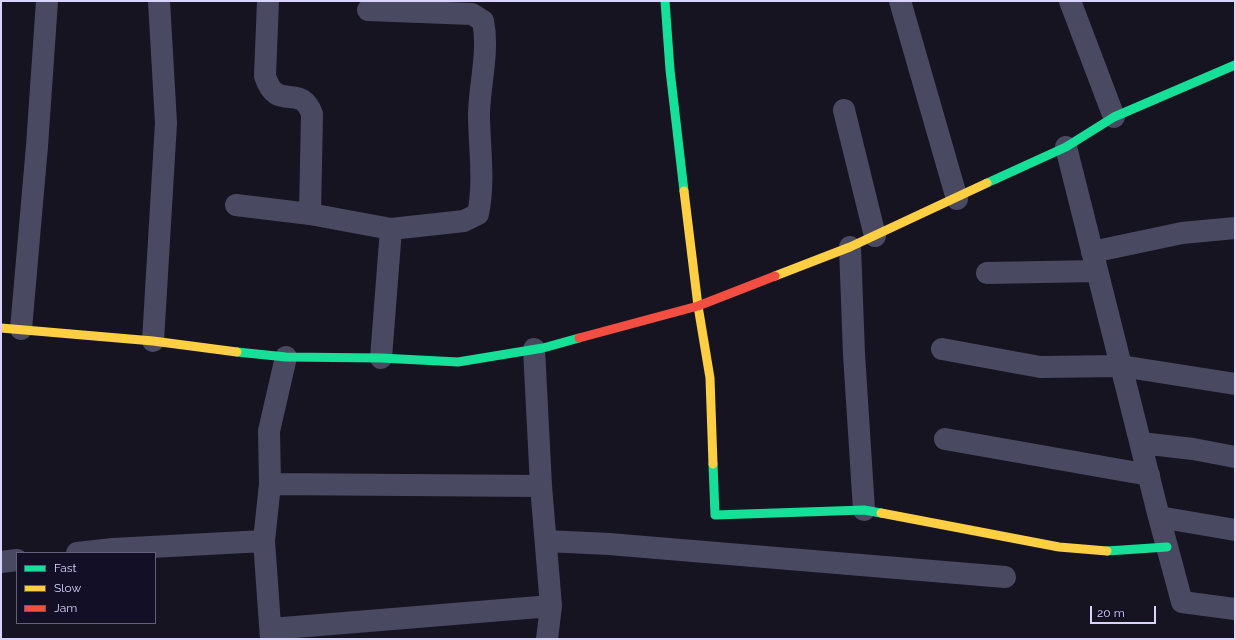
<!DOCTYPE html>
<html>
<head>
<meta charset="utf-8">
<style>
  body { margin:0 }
  #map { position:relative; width:1236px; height:640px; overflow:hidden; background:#161421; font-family:Raleway,sans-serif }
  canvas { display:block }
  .frame { position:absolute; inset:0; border:2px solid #d9d4ff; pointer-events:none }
  .legend { position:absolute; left:16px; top:552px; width:140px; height:72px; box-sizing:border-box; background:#130f26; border:1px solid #625e7d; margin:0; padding:5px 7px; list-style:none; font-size:12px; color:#d9d4ff }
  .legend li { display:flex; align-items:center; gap:8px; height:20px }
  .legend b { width:20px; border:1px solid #625e7d }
  .scale { position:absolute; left:1090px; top:606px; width:66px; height:18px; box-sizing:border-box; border:2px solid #d9d4ff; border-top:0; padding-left:5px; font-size:12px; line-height:14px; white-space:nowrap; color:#d9d4ff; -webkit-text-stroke:3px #130f26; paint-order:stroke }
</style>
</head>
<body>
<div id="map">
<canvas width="1236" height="640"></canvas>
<div class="frame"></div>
<ul class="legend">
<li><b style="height:5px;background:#16e098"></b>Fast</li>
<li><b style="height:5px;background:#ffcf43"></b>Slow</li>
<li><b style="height:5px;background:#f24e42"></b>Jam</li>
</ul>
<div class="scale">20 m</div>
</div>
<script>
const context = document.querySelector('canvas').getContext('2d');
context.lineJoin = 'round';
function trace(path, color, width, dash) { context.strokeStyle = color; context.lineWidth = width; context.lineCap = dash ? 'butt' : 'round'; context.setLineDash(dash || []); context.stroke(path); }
const street = new Path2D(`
  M268 1 265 76C277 114 300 81 312 114L310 214
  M900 1 957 199
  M1070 1 1114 117
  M844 110 875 236
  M1066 147 1159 517 1182 602 1235 609
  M236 205 310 214 391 229 464 221 478 214C485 181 479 146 479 113 480 82 489 51 483 21L472 14 368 10
  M850 247 854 354 864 510
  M1092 252 1182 233 1235 228
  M987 273 1097 271
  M21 329 37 146 47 1
  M153 341 166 123 159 1
  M534 349 541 486 551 606 547 639
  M942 349 1040 367 1121 366 1235 384
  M381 358 391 229
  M945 439 1149 475
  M1141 443 1193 449 1235 457
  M270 484 541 486
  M1159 517 1235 530
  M546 541 609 544 1005 577
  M77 553 113 549 264 541
  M1 562 17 560
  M271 629 551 606
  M271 639 264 541 270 484 269 431 286 357`);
const fast = new Path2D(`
  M665 1 670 70 684 191
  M987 183 1066 147 1114 117 1235 65
  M237 352 286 357 381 358 458 362 543 348 579 338
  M713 464 715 515 864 510 881 513
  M1107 551 1167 547`);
const slow = new Path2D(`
  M684 191 698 306 710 378 713 464
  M775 276 850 247 987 183
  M1 328 153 341 237 352
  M881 513 1059 547 1107 551`);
const jam = new Path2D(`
  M579 338 698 306 775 276`);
trace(street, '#4a4962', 22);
trace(fast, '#16e098', 9);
trace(slow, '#ffcf43', 9);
trace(jam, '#f24e42', 9);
</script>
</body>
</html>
